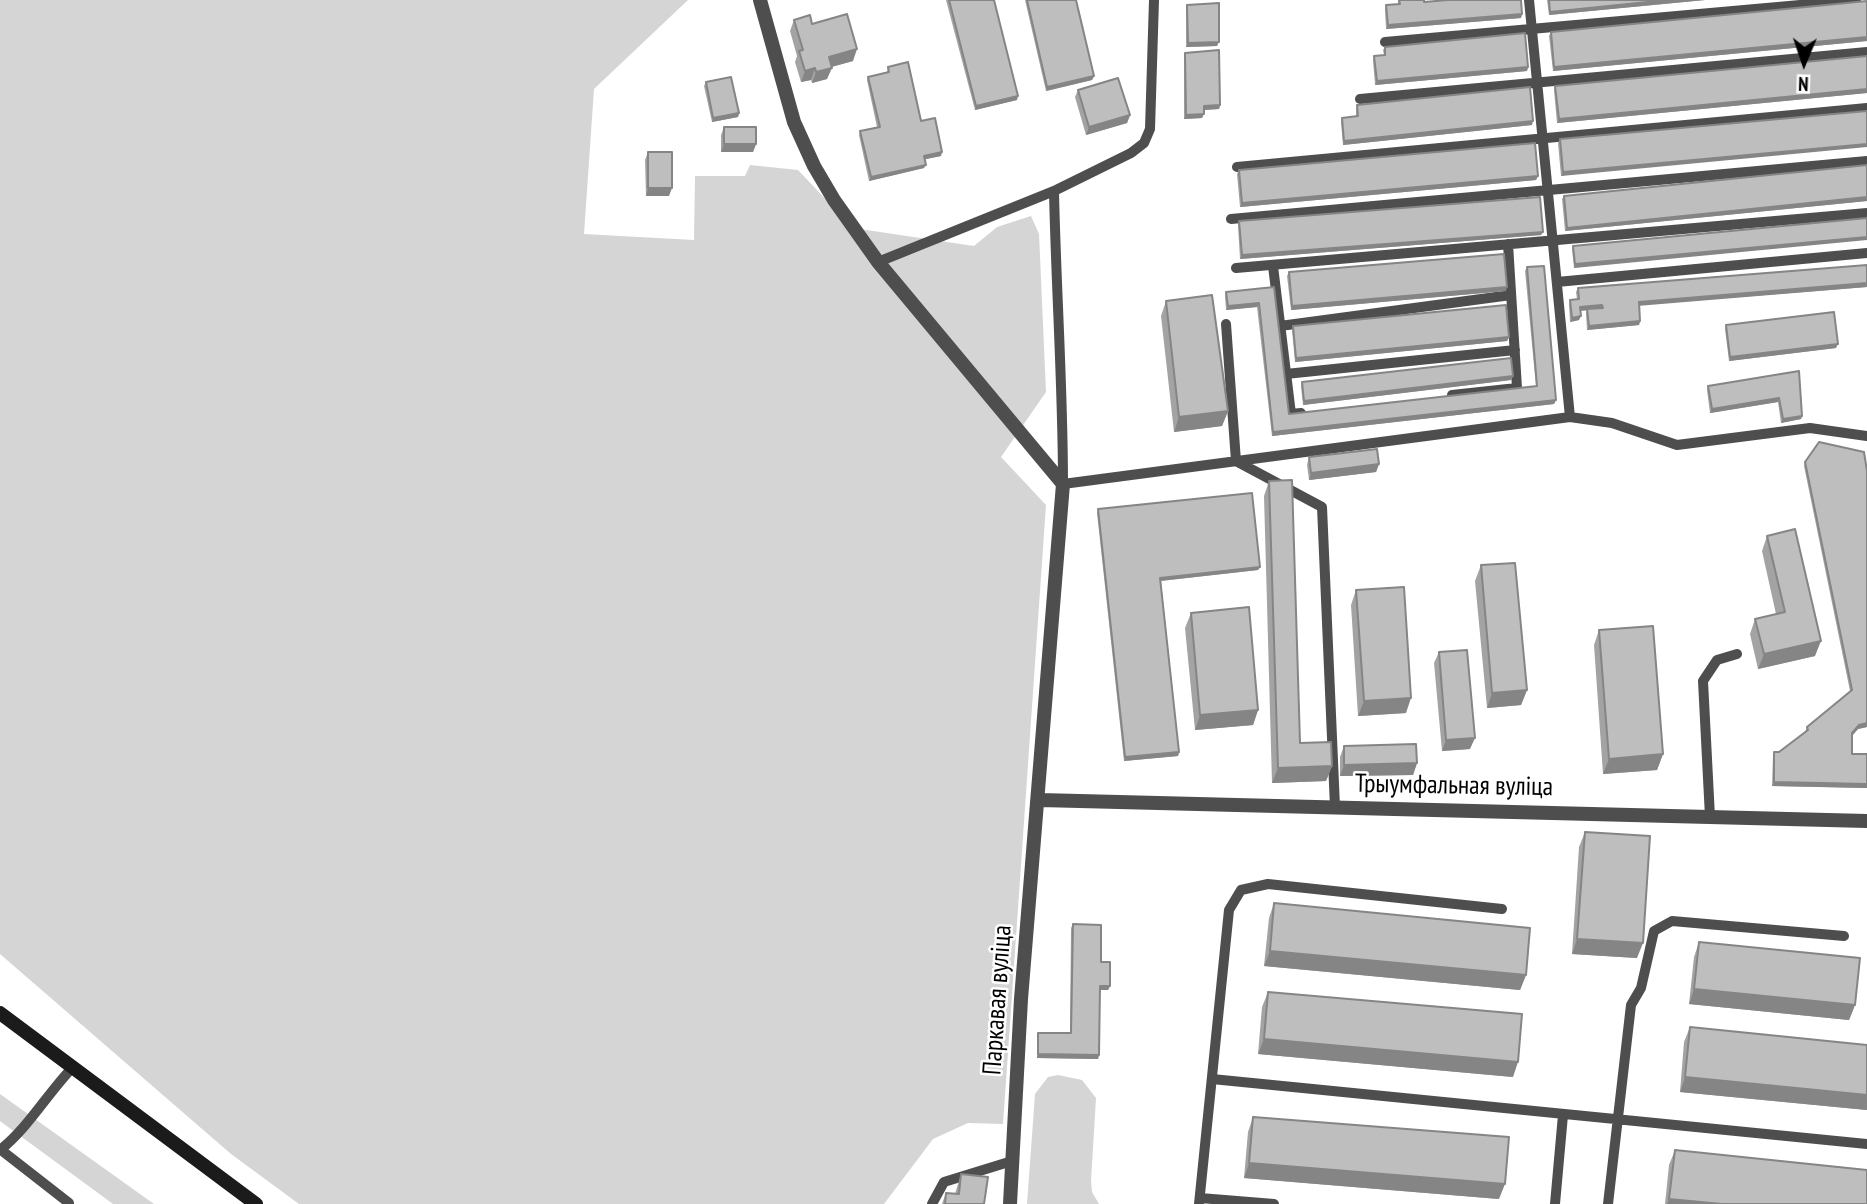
<!DOCTYPE html>
<html>
<head>
<meta charset="utf-8">
<style>
  body { margin:0 }
  #map { position:relative; width:1867px; height:1204px; overflow:hidden; background:#fff; font-family:"PT Sans Narrow",sans-serif }
  canvas { display:block }
  .north { position:absolute; left:1769px; top:28px; width:70px; height:70px; -webkit-text-stroke:5px #fff; paint-order:stroke; rotate:182deg; font-size:19px; font-weight:700; line-height:28px; text-align:center; color:#000 }
  .north::after { content:''; display:block; margin:auto; width:24px; height:32px; background:#000; clip-path:polygon(50% 0,100% 100%,50% 72%,0 100%) }
</style>
</head>
<body>
<div id="map">
<canvas width="1867" height="1204"></canvas>
<div class="north">N</div>
</div>
<script>
const context = document.querySelector('canvas').getContext('2d');
context.lineJoin = 'round';
function fill(path, color) { context.fillStyle = color; context.fill(path, 'evenodd'); }
function trace(path, color, width, dash) { context.strokeStyle = color; context.lineWidth = width; context.lineCap = dash ? 'butt' : 'round'; context.setLineDash(dash || []); context.stroke(path); }
function drawText(font, color, halo, rows, align = 'center') {
  context.font = font + ' "PT Sans Narrow",sans-serif'; context.lineWidth = 5; context.setLineDash([]); context.textBaseline = 'middle'; context.strokeStyle = halo; context.fillStyle = color; for (const [text, x, y, turn = 0] of rows) {
    context.save(); context.translate(x, y); context.rotate((+turn || 0) * Math.PI / 180); context.textAlign = isNaN(turn) ? turn : align; if (halo) context.strokeText(text, 0, 0); context.fillText(text, 0, 0); context.restore();
  }
}
const green = new Path2D(`
  M0 0H688L594 89 584 234 694 240 695 176H745L750 165 798 170 853 228 974 246 997 227 1031 216 1039 234 1046 392 1001 457 1046 505 1003 1124 968 1123 933 1139 884 1204H299L231 1154 0 954Z
  M1058 1075 1082 1080 1096 1098 1091 1181 1092 1192 1099 1204H1027L1035 1094 1048 1077Z
  M0 1094 154 1204H113L0 1121Z`);
const service = new Path2D(`
  M1529 0 1570 417
  M1385 42 1856 0
  M1360 99 1867 52
  M1237 167 1867 108
  M1054 191C1056 288 1063 386 1063 484L1570 417 1612 423 1677 445 1810 428 1867 436
  M1231 219 1867 161
  M878 262 1054 191 1131 153 1144 143 1150 129 1154 0
  M1273 266 1291 414 1301 413
  M1236 268 1867 213
  M1557 282 1867 253
  M1226 324 1236 461 1322 507 1335 807
  M1280 326 1511 295
  M1286 374 1515 350
  M1452 395 1517 388 1508 244
  M1710 817 1703 681 1717 660 1737 654
  M1212 1079 1867 1144
  M0 1150C28 1128 47 1094 73 1067
  M1 1150 69 1203
  M1200 1198 1274 1204
  M932 1204 944 1182 1012 1161
  M1199 1204 1229 910 1241 890 1268 884 1502 909
  M1555 1204 1563 1115
  M1608 1204 1631 1005 1641 988 1654 931 1672 921 1844 936`);
const minor = new Path2D(`
  M760 0 794 122 814 166 834 200 878 262 1063 484 1021 999 1010 1204
  M1040 800 1867 821`);
const secondary = new Path2D(`
  M0 1013 256 1204`);
const wall = new Path2D(`
  M946 0H994L1017 100 975 110Z
  M1025 0H1076L1094 76 1092 80 1046 91Z
  M1398 0H1424V2L1522 14 1521 18 1386 29 1385 9 1386 5 1398 4Z
  M1547 0H1705L1549 15Z
  M1867 1V41L1553 71 1549 36 1551 32Z
  M1187 5 1217 46 1186 47V9Z
  M794 20 812 24 853 61 831 67 827 79 812 83 811 80 801 82 795 62 797 56 790 31Z
  M1385 47 1528 67 1527 71 1375 85 1373 60 1374 56 1384 55 1383 50Z
  M1185 53 1220 105 1219 109 1204 110 1202 118 1184 119V56Z
  M1867 56V93L1557 123 1554 90 1555 86Z
  M888 67 941 156 925 159 924 168 869 181 859 135 860 131 877 127 867 80 868 77 887 72Z
  M706 82 739 113 738 117 712 122 704 86Z
  M1078 90 1130 115 1127 123 1086 135 1075 97Z
  M1357 105 1532 125 1343 145 1341 122 1342 118 1356 116V108Z
  M1867 111 1561 176 1558 143 1560 139Z
  M724 127 756 144 753 152H721V135Z
  M648 152 669 196H646L645 160Z
  M1867 165V201L1565 231 1562 199 1564 196Z
  M1239 170 1538 176 1536 180 1240 207 1237 174Z
  M1867 218 1574 268 1572 249 1573 246Z
  M1239 221 1543 232 1541 235 1240 259 1238 225Z
  M1867 265V287L1639 305 1640 321 1639 325 1587 330 1586 313 1587 310 1580 311 1579 320 1570 322 1569 304 1570 300 1577 299 1576 292 1578 288Z
  M1527 267 1556 400 1554 404 1272 436 1257 307 1226 310 1225 296 1226 292 1274 287 1289 414 1536 386 1525 271Z
  M1289 272 1506 291 1291 310 1287 276Z
  M1166 301 1228 411 1222 426 1174 432 1161 316Z
  M1726 325 1836 348 1729 361 1725 329Z
  M1293 326 1509 337 1507 341 1295 362 1292 330Z
  M1799 371 1802 416 1801 419 1781 423 1778 402 1710 413 1707 390 1708 386Z
  M1513 376 1511 380 1303 405 1301 386 1302 382Z
  M1309 457 1379 464 1376 472 1309 480 1307 465Z
  M1805 462 1867 471V727L1858 729 1852 736V754H1867V788L1772 786 1773 756 1774 752H1779L1805 732 1807 727 1850 691 1804 466Z
  M1269 481 1300 743 1332 766 1326 781 1272 783 1264 496Z
  M1098 509 1260 567 1258 570 1161 581 1179 752 1178 756 1124 761 1097 513Z
  M1767 536 1815 656 1758 669 1750 634 1755 619 1776 614 1762 551Z
  M1481 565 1527 690 1521 705 1487 708 1475 581Z
  M1356 590 1406 713 1358 716 1351 605Z
  M1191 613 1258 710 1253 725 1195 730 1185 628Z
  M1599 630 1663 754 1657 770 1603 774 1594 645Z
  M1439 652 1470 749 1442 751 1434 663Z
  M1344 746 1417 763 1413 775 1340 776V757Z
  M1585 832 1637 958 1572 954 1579 847Z
  M1274 903 1526 975 1520 990 1264 966 1269 918Z
  M1073 924 1101 962 1110 986 1108 990H1100L1099 1055 1098 1059 1037 1058V1036L1038 1033H1070L1071 928Z
  M1699 942 1855 1005 1849 1020 1689 1004 1694 957Z
  M1268 992 1513 1077 1258 1054 1262 1007Z
  M1690 1027 1867 1045V1110L1680 1092 1684 1042Z
  M1253 1117 1499 1199 1244 1178 1248 1132Z
  M1675 1150 1867 1204H1665L1669 1165Z
  M961 1174 984 1204H942L946 1193 955 1194Z`);
const shadedWall = new Path2D(`
  M1667 0H1705L1549 15 1550 12Z
  M1522 14 1521 18 1386 29 1388 25Z
  M1867 37V41L1553 71 1554 67Z
  M1219 42 1217 46 1186 47 1188 43Z
  M857 49 853 61 824 69 829 57Z
  M1528 67 1527 71 1375 85 1377 81Z
  M815 68 811 80 801 82 805 71Z
  M832 68 827 79 812 83 816 72Z
  M1094 76 1092 80 1046 91 1047 87Z
  M1867 89V93L1557 123 1559 119Z
  M1018 96 1017 100 975 110 976 106Z
  M1220 105 1219 109 1202 110 1204 106Z
  M739 113 738 117 712 122 713 118Z
  M1204 114 1202 118 1184 119 1186 115Z
  M1130 115 1127 123 1086 135 1089 127Z
  M1533 121 1532 125 1343 145 1344 141Z
  M724 144H756L753 152H721Z
  M1867 144V147L1561 176 1563 172Z
  M942 152 941 156 922 160 924 156Z
  M926 165 924 168 869 181 871 177Z
  M1538 176 1536 180 1240 207 1242 203Z
  M648 188H672L669 196H646Z
  M1867 197V201L1565 231 1567 228Z
  M1543 232 1541 235 1240 259 1242 255Z
  M1867 237V240L1574 268 1575 264Z
  M1867 283V287L1637 306 1639 302Z
  M1507 287 1506 291 1291 310 1292 306Z
  M1259 303 1257 307 1226 310 1228 306Z
  M1602 305 1601 309 1578 311 1580 307Z
  M1581 316 1579 320 1570 322 1572 318Z
  M1640 321 1639 325 1587 330 1589 326Z
  M1509 337 1507 341 1295 362 1296 358Z
  M1838 344 1836 348 1729 361 1730 357Z
  M1513 376 1511 380 1303 405 1304 401Z
  M1779 398 1778 402 1710 413 1712 409Z
  M1556 400 1554 404 1272 436 1273 432Z
  M1228 411 1222 426 1174 432 1179 417Z
  M1802 416 1801 419 1781 423 1783 419Z
  M1379 464 1376 472 1309 480 1311 473Z
  M1260 567 1258 570 1159 581 1160 578Z
  M1821 641 1815 656 1758 669 1764 654Z
  M1527 690 1521 705 1487 708 1492 693Z
  M1411 698 1406 713 1358 716 1364 701Z
  M1258 710 1253 725 1195 730 1200 715Z
  M1867 723V727L1858 729 1851 737 1852 733 1859 725Z
  M1475 738 1470 749 1442 751 1446 740Z
  M1179 752 1178 756 1124 761 1125 757Z
  M1663 754 1657 770 1603 774 1609 759Z
  M1417 763 1413 775 1340 776 1344 765Z
  M1332 766 1326 781 1272 783 1278 768Z
  M1774 782 1867 784V788L1772 786Z
  M1577 939 1643 943 1637 958 1572 954Z
  M1270 951 1526 975 1520 990 1264 966Z
  M1100 986H1110L1108 990H1099Z
  M1694 989 1855 1005 1849 1020 1689 1004Z
  M1264 1039 1518 1062 1513 1077 1258 1054Z
  M1038 1054 1099 1055 1098 1059 1037 1058Z
  M1685 1077 1867 1095V1110L1680 1092Z
  M1249 1163 1505 1184 1499 1199 1244 1178Z
  M1669 1199 1722 1204H1667Z`);
const building = new Path2D(`
  M949 0H994L1018 96 976 106Z
  M1027 0H1076L1094 76 1047 87Z
  M1399 0H1424V2L1448 0H1521L1522 14 1388 25 1386 5 1400 4Z
  M1549 0H1667L1550 12Z
  M1867 1V37L1554 67 1551 32Z
  M1219 3V42L1188 43 1187 5Z
  M847 14 857 49 829 57 832 68 816 72 815 68 805 71 799 51 803 50 794 20 810 15 812 24Z
  M1525 33 1528 67 1377 81 1374 56 1385 55V47Z
  M1219 50 1220 105 1204 106V114L1186 115 1185 53Z
  M1867 56V89L1559 119 1555 86Z
  M908 62 921 121 935 118 942 152 924 156 926 165 871 177 860 131 880 127 868 77 889 72 888 67Z
  M731 77 739 113 713 118 706 82Z
  M1118 78 1130 115 1089 127 1078 90Z
  M1530 87 1533 121 1344 141 1342 118 1358 116 1357 105Z
  M1867 111V144L1563 172 1560 139Z
  M724 127H756V144H724Z
  M1535 143 1538 176 1242 203 1239 170Z
  M648 152H672V188H648Z
  M1867 165V197L1567 228 1564 196Z
  M1540 197 1543 232 1242 255 1239 221Z
  M1867 218V237L1575 264 1573 246Z
  M1504 254 1507 287 1292 306 1289 272Z
  M1867 265V283L1639 302 1640 321 1589 326 1587 309 1603 308 1602 305 1580 307 1581 316 1572 318 1570 300 1579 299 1578 288Z
  M1544 266 1556 400 1273 432 1259 303 1228 306 1226 292 1274 287 1289 414 1537 386 1527 267Z
  M1212 295 1228 411 1179 417 1166 301Z
  M1506 305 1509 337 1296 358 1293 326Z
  M1834 312 1838 344 1730 357 1726 325Z
  M1511 358 1513 376 1304 401 1302 382Z
  M1799 371 1802 416 1783 419 1779 398 1712 409 1708 386Z
  M1819 442 1864 452 1867 471V723L1859 725 1852 733V754H1867V784L1774 782V752H1779L1808 730 1807 727 1852 690 1805 462Z
  M1377 449 1379 464 1311 473 1309 457Z
  M1292 480 1300 743 1331 742 1332 766 1278 768 1269 481Z
  M1252 493 1260 567 1160 578 1179 752 1125 757 1098 509Z
  M1795 529 1821 641 1764 654 1755 619 1785 612 1767 536Z
  M1515 563 1527 690 1492 693 1481 565Z
  M1404 587 1411 698 1364 701 1356 590Z
  M1249 607 1258 710 1200 715 1191 613Z
  M1653 626 1663 754 1609 759 1599 630Z
  M1467 650 1475 738 1446 740 1439 652Z
  M1416 744 1417 763 1344 765V746Z
  M1585 832 1650 836 1643 943 1577 939Z
  M1274 903 1530 928 1526 975 1270 951Z
  M1073 924 1101 925V962H1110V986H1100L1099 1055 1038 1054V1033H1071Z
  M1699 942 1860 958 1855 1005 1694 989Z
  M1268 992 1522 1014 1518 1062 1264 1039Z
  M1690 1027 1867 1045V1095L1685 1077Z
  M1253 1117 1509 1137 1505 1184 1249 1163Z
  M1675 1150 1867 1170V1204H1722L1669 1199Z
  M961 1174 988 1177 984 1204H945L946 1193 959 1194Z`);
const streetNames = [
  ["Трыумфальная вуліца",1454,786,1],
  ["Паркавая вуліца",998,1000,-86]
];
fill(green, '#d5d5d5');
trace(service, '#4e4e4e', 10);
trace(minor, '#4e4e4e', 14);
trace(secondary, '#1b1b1b', 14);
fill(wall, '#a3a3a3');
fill(shadedWall, '#858585');
fill(building, '#bebebe');
trace(building, '#858585', 2);
drawText('26px', '#000', '#fff', streetNames);
</script>
</body>
</html>
